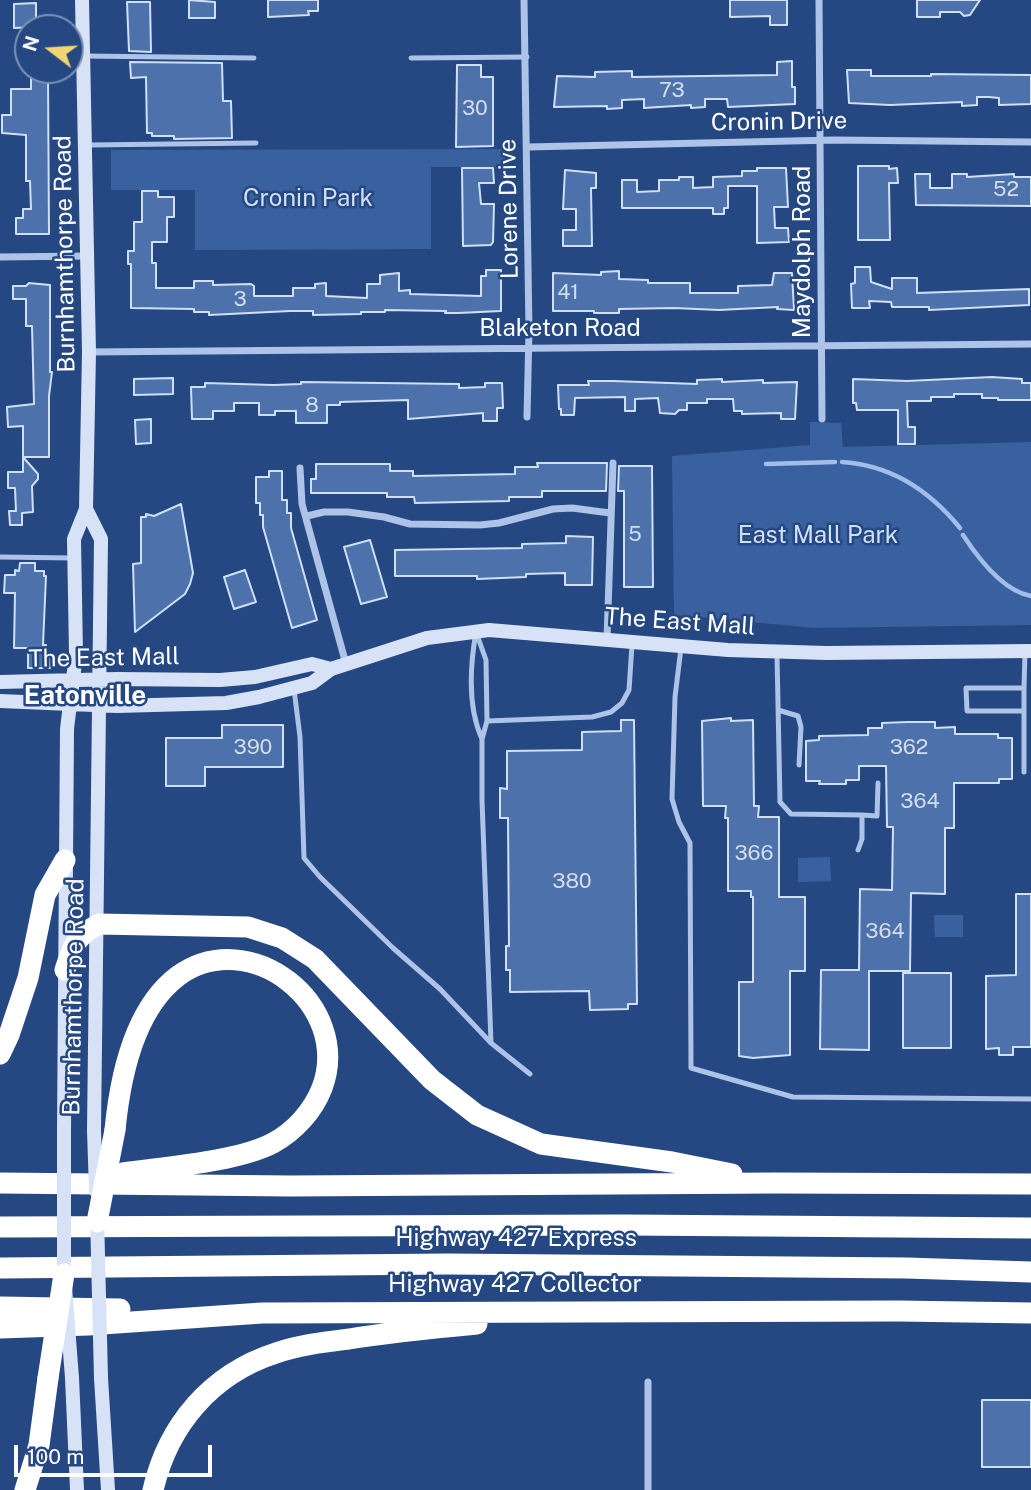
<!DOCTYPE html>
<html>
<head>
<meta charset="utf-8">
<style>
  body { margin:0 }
  #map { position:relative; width:1031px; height:1490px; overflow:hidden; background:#254882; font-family:"Public Sans",sans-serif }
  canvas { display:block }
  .north { position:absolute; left:14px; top:14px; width:70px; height:70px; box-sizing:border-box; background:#254882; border:2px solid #7c91b4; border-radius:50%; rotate:287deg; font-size:19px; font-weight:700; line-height:28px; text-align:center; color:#fff }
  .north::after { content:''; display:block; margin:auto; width:24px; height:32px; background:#f0d471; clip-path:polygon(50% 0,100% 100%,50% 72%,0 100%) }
  .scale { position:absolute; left:14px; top:1445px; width:198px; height:32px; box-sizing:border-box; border:4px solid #fff; border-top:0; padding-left:9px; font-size:21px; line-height:24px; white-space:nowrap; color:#fff; -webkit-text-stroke:5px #254882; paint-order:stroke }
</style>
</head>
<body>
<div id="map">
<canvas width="1031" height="1490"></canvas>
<div class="north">N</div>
<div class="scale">100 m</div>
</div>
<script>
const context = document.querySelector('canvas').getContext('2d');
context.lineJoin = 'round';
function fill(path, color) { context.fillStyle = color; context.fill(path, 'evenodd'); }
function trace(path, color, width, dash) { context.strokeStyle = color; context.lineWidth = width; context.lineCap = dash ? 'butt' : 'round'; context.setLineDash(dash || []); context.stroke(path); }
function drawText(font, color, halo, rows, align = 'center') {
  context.font = font + ' "Public Sans",sans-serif'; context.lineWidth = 5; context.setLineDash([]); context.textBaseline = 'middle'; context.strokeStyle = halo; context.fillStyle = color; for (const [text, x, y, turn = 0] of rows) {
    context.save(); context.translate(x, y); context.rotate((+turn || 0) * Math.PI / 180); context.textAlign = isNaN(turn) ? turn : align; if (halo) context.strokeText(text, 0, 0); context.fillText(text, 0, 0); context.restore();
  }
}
const green = new Path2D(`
  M506 149V167H431V249L195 250V190H111V150Z
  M810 422 841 423 843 447 1031 442V625L815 628 674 615 672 456 810 445Z
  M830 857 831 881 798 882V858Z
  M934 915H963V937H935Z`);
const stream = new Path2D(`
  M842 462C891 465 929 490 960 528
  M766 464 835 462
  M963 535C978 558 1003 591 1031 596`);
const building = new Path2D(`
  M189 0 215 2V18H189Z
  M268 0H318V11H308L309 15 268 17Z
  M730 0H787V25H770V16L730 17Z
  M917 0H980L970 15 964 16 960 12H940V17H917Z
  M127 2H150L151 52 129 51Z
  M36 3V27L14 28V4Z
  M792 61V87H795V104L728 107 727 99H705V107L691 108V105L644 108V99L622 100V108L607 109V106L554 107 557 76 595 77V72L632 71V77L777 75V62Z
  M130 62 222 63 223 101H231L232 138 174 139V136H152V133H147L146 77 131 78Z
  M457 65H481V77H493V146L456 147Z
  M31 70H47L48 73 49 234H16V218H23V209H31L30 181H26V135L2 133V115H11V89H31Z
  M847 70H871V76H931V74L1031 75V104L999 105V98L989 97H977V105L962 106V102L890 105 849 103Z
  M858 166H889V169L897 168 898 183H889L890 240H858Z
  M462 168H493L494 183H479L481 204H494L493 242 491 245 463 246Z
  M757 168H786L788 207H774L775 228H788L789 242 757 243V186H728V208H724V214H713V208H622V180H637V192L659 191V180H679V177H693V188L713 187V177L742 176V171H757Z
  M565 170 596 173V188H591L592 246H563V230H576V209H563Z
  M915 174H930V188H952V174H967V177L1014 174V177H1031V206L916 205Z
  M142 191H158V197H174V217H167V242H152V263H156V288H194V281H213V285L251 284 254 286V296H293V288H315V284L326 283V296L367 298V284H380V275L399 273V291L410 290V294L481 296V276H486V270H501V311L458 313H445L446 311 385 310V312H361V314L313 315V311H290L209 315V312H194V309L131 308V264H128V251H134V222H142Z
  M855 267H870L871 282 892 289V278H917V293L1029 289V305L929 310V307H892L891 302 869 301 870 308H852L851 284 855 283Z
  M619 271V279L648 280V283H690V293H738V286L772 285 774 273H792L794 310 777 309 778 307 719 310 674 308 619 309V313H594V311H553V273L601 275V272Z
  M29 283 50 285V372H52L49 396V457H23V426L8 427 7 407 34 404 32 326H26V299H13V286H26Z
  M992 377 1022 379V383H1031V400H998V398H982V394H954V397H931V401H907L908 427H915V444H898V410H857L856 403H853V379L907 381Z
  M173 378V394L134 395V379Z
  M722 379V382L763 380V383L797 382 795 419H781V413L742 414V411H734L733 399H707V403H687V410H679L675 414 660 413 658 398 635 399V411H625V397L575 398 574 415H561V409H559L558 385H589L588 381H613L697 384V380Z
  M301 382 459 384V388L485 387V383H502L503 408H497V421H483V413L408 419V400L340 402V405H327V423H296V411H275V415H259V403H234V411H213V419H192L191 387H205V383L273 385 301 384Z
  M151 419V443L136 444 135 420Z
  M23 457 38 474V479L32 486 33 512 22 513V525H10L9 511H16L15 488H8V472H23Z
  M537 463H607L606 491H542V497H509V501L415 503 414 497H387V493H311V479H316V464H390V471H413V476L515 474V467H538Z
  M619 466H652L653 587H624V491H618Z
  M269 471H282V500H287V513H291V528L317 620 292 628 263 527V515H260V503H256V477H269Z
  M181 504 193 573 190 584 185 594 135 632 133 564 141 563V517H146V514L154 516Z
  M566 536 593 537 592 585H565V573L526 574V577L477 579V576H395V550L522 548V544L566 543Z
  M370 540 387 597 361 604 344 547Z
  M20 563H35V571H44V576H46L43 645H46V655H51L50 668H28V648H14L15 593H4L5 575H15V570L19 571Z
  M245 570 256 602 234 609 224 577Z
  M731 718V721L753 720 754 806H759L758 817H779V897H805V971H790V1055L753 1058 739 1056V982H753V897H751V891H728V818H725L726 806H703L702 721Z
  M621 720H634L637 1004H628V1009L590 1010 589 991 510 992V970H506V946H509L508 818H500V788L507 789V751L582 750V732L621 731Z
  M908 722H935V728L955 727V734H998V738H1012V779H999V783H954V828H945V894L911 893 910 971H869V1050L820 1049 821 970H859L860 889 892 890 893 827H887L886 766H859V780H846V784H819L820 781H806V741L819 740V736L868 735V728H882V723Z
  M222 725H283V767H205V786H166V738H222Z
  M1016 894H1031V1047H1013V1055H999V1048L986 1049V976L1016 975Z
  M903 973H951V1048H903Z
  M982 1400H1031V1467H982Z`);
const lane = new Path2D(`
  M84 56 254 58
  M411 58 527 57
  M88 145 256 143
  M0 557 73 558
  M476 632 486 660 487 721 482 739V800L491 1043
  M476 632C470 666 467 706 482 739
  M681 648 675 697 672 799 679 822 690 843 691 1068 793 1097 1031 1099
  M777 655 780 802 791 814 862 815V839L858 850
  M1024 688 1025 652
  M294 689 300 737 304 858 320 877 393 948 440 989 491 1043 530 1074
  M778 710 798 716 801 727 799 765
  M1024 711H967L966 688H1024V772
  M487 721 592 717 611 712 622 703 629 690 632 645
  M862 815 877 816 878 783`);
const street = new Path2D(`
  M524 0 529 331 527 417
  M819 0 822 419
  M528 147 834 140 1031 142
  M0 257 87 256
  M89 352 1031 344
  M300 468 302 504 346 664
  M307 516 324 512H348L384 517 410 524 480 525 499 523 553 509 572 508 610 513
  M607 639 613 463
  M648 1382V1490`);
const secondary = new Path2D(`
  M86 509 101 539C100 736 98 933 94 1130
  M0 682 117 679 220 680 255 677 312 664 331 669
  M0 701 117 706 226 703 259 697 312 683 331 669 427 638 489 630 728 650 826 653 1031 651
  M64 1131 67 729 76 654 74 539 86 509 89 352 82 0
  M72 1378 77 1490
  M101 1378 108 1490`);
const highway = new Path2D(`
  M65 970C73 945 75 937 99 924L248 927 282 938 315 959 432 1080 477 1115 541 1144 672 1162 732 1174
  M0 1054 9 1035 28 978 45 895 65 860
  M115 1130C120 1078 134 1009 178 976 250 924 353 1005 322 1088 313 1111 295 1131 273 1143 237 1162 164 1167 123 1173
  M0 1183 291 1186 775 1183 1031 1184
  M0 1227 625 1225 1031 1228
  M0 1268 448 1264 907 1268 1031 1272
  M0 1307 120 1309
  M0 1328 88 1325 262 1313 899 1311 1031 1313
  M25 1490 39 1445 48 1378
  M153 1490C168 1425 211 1374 276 1353 299 1345 325 1342 349 1339 392 1332 434 1328 477 1324`);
const secondaryBridge = new Path2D(`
  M94 1130 96 1191
  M64 1131V1274L72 1378
  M97 1215 101 1378`);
const highwayBridge = new Path2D(`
  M97 1222 115 1130
  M48 1378 64 1274`);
const numberNames = [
  ["73",672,91],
  ["30",475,109],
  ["52",1006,190],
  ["41",568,293],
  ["3",240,300],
  ["8",312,406],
  ["5",635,535],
  ["390",253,748],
  ["362",909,748],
  ["364",920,802],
  ["366",754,854],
  ["380",572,882],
  ["364",885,932]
];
const streetNames = [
  ["Cronin Drive",779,122,-1],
  ["Lorene Drive",509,209,-91],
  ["Maydolph Road",803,252,-90],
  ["Burnhamthorpe Road",65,254,-91],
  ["Blaketon Road",560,329],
  ["The East Mall",680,622,4],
  ["The East Mall",104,658,-1],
  ["Burnhamthorpe Road",74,997,-89],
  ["Highway 427 Express",516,1239],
  ["Highway 427 Collector",515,1285]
];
const parkNames = [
  ["Cronin Park",308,199],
  ["East Mall Park",818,536]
];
const neighbourhoodNames = [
  ["Eatonville",85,696]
];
fill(green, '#39619f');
trace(stream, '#a1bde8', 4.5);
fill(building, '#4d71aa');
trace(building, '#d0dff5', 2);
trace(lane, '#adc3e7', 5);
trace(street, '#adc3e7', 7);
trace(secondary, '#d7e2f6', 14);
trace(highway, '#fff', 21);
trace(secondaryBridge, '#d7e2f6', 14);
trace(highwayBridge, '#fff', 21);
drawText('21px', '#d2dcea', null, numberNames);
drawText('24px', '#fff', '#254882', streetNames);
drawText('24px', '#d0dff5', '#254882', parkNames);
drawText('bold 26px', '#fff', '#254882', neighbourhoodNames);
</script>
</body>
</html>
